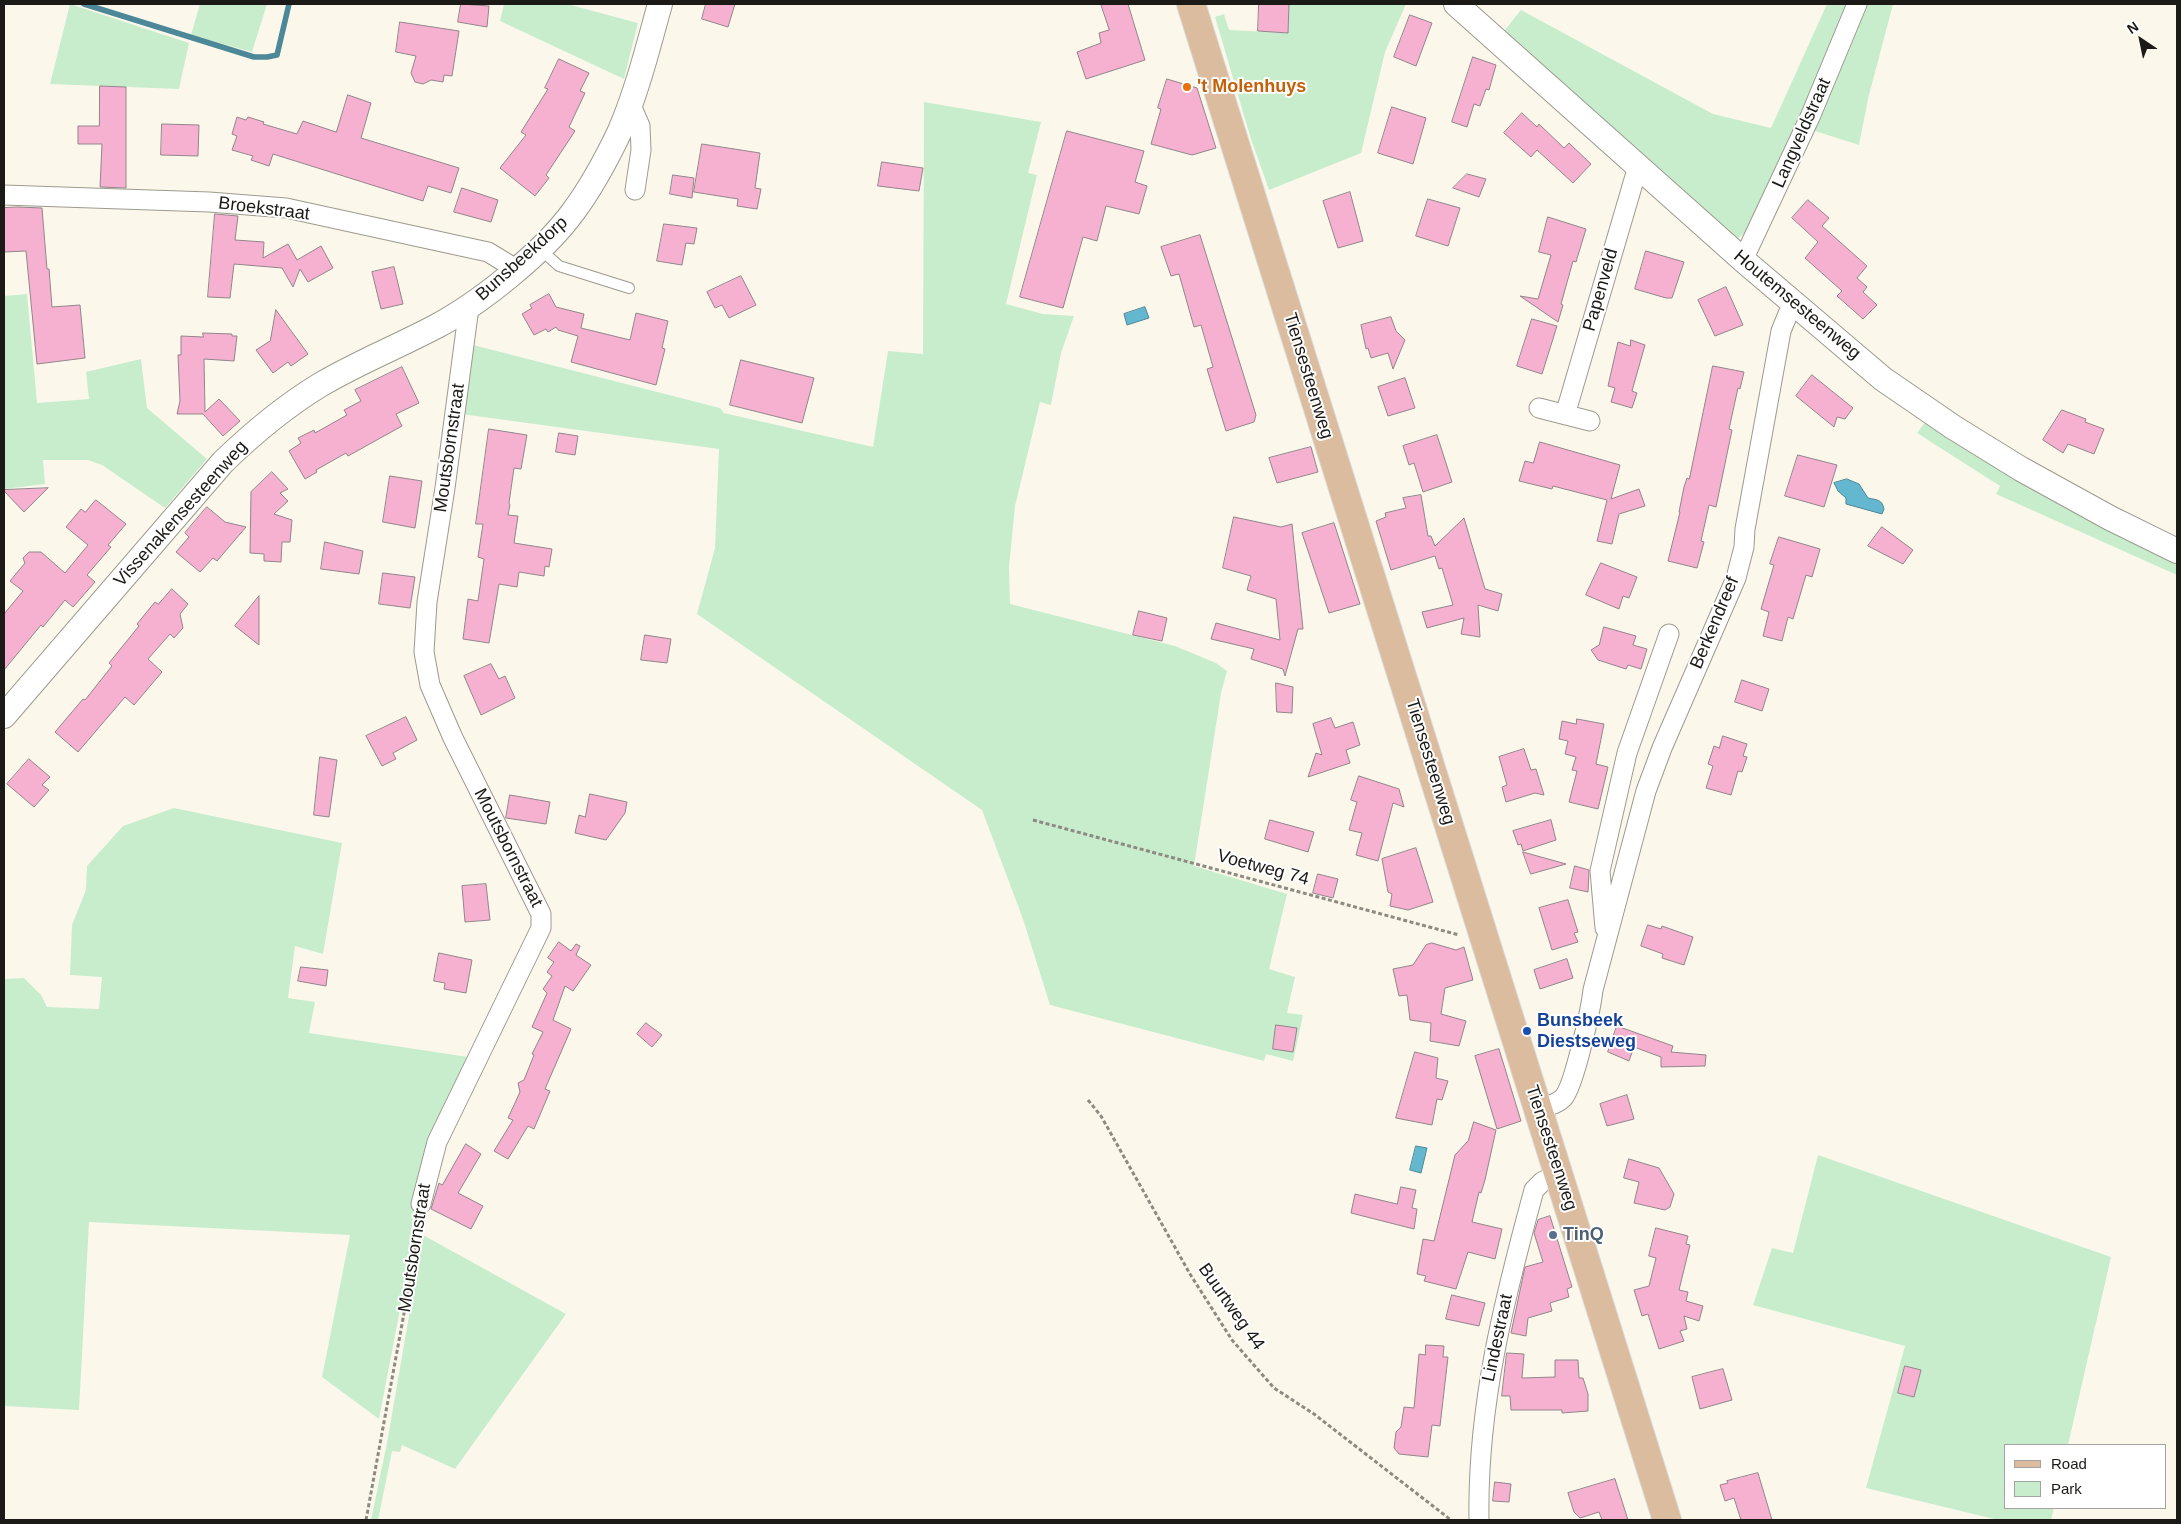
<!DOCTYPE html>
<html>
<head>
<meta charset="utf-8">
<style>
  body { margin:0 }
  #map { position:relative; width:2181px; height:1524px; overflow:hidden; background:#fbf8eb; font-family:Helvetica,sans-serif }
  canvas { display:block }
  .frame { position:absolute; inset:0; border:5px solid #1b1a16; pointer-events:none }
  .legend { position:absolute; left:2004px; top:1444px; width:162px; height:65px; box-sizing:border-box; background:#fff; border:1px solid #a4a3a2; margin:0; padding:6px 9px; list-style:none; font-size:15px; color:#1b1a16 }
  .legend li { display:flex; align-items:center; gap:10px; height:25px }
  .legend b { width:25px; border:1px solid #a4a3a2 }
  .north { position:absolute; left:2116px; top:15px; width:50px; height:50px; -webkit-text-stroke:4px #fff; paint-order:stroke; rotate:326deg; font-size:14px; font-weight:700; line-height:20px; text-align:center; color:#1b1a16 }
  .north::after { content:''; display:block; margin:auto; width:18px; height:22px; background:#1b1a16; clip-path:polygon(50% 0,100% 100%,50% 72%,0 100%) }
</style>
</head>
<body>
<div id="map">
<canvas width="2181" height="1524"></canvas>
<div class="frame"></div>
<ul class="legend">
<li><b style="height:6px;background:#dbbc9e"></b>Road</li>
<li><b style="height:14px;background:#c8edcd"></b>Park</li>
</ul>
<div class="north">N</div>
</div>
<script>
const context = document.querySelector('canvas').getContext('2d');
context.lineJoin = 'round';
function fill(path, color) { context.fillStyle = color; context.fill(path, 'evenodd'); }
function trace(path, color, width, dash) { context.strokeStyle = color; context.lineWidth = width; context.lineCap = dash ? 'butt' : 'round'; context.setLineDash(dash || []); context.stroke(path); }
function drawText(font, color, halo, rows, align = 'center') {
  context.font = font + ' Helvetica,sans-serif'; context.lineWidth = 4; context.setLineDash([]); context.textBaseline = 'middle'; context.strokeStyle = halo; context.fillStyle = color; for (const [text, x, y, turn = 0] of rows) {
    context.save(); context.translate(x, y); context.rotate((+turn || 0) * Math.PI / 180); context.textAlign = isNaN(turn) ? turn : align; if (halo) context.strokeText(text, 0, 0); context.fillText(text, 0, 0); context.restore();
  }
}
const green = new Path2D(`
  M70 4 189 43 179 89 50 84Z
  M200 4H267L252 52 191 35Z
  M504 4H567L638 23 624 79 500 21Z
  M1289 4H1406L1385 52 1361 153 1269 190 1251 139 1215 17 1224 14 1229 30 1288 33Z
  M1827 4H1893L1868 99 1859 145 1815 131 1841 67 1780 161 1746 232 1737 239 1504 31 1521 10 1713 114 1771 128Z
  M924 102 1041 122 1028 173 1037 175 1006 304 1043 314 1074 316 1061 353 1051 405 1040 402 1015 506 1009 567 1010 604 1175 646 1216 663 1227 671 1221 693 1194 866 1287 894 1269 969 1295 977 1287 1013 1303 1015 1293 1061 1266 1054 1264 1061 1050 1005 1023 919 982 810 697 614 715 548 719 449 461 414 473 345 720 408 724 413 873 447 888 351 923 354Z
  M27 294 37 403 89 399 86 372 141 359 147 408 207 459 165 508 102 465 88 460H43L45 484 4 489V296Z
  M1926 421 2119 536 2177 563V575L1996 494 2000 486 1917 433Z
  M174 808 342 843 323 954 295 946 288 998 315 1002 309 1033 468 1057 425 1155 416 1182 408 1268 379 1419 322 1377 350 1235 89 1222 79 1410 4 1406V979L24 978 41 995 47 1007 99 1009 102 977 70 975 72 925 86 890 87 866 123 826Z
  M1818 1155 2111 1257 2068 1445H2005V1508H2054L2051 1520H1998L1866 1488 1905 1346 1753 1305 1772 1248 1793 1253Z
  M423 1235 566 1314 455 1469 402 1445 400 1452 392 1451 378 1520H371L387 1443Z`);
const water = new Path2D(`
  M1145 307 1149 318 1127 325 1124 314Z
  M1847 479 1859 484 1868 498C1877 500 1882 499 1884 509L1882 514 1846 504V498L1838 491 1834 483Z
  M1416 1146 1427 1148 1421 1173 1410 1170Z`);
const stream = new Path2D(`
  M84 4 254 57H267L277 55 289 4`);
const building = new Path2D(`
  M461 4 489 6 487 27 458 22Z
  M706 4H735L728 27 702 19Z
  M1101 4H1128L1145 60 1086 79 1077 52 1101 43 1099 33 1109 30Z
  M1259 4H1289L1288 33 1258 31Z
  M1410 15 1432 23 1416 66 1394 57Z
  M400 22 459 31 452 76 444 75 443 82 431 80 423 84 415 82 411 73 416 56 396 52Z
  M1473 57 1496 65 1489 90 1486 89 1480 106 1474 104 1467 127 1452 122Z
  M559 59 589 73 580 91 585 93 569 127 575 131 546 175 549 178 535 196 500 168 526 135 521 132 548 89 545 88Z
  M1167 79 1197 88 1216 148 1192 155 1151 144 1161 109 1158 108Z
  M100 86 126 87V188L100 187 102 144H78V126H99Z
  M348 95 371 103 361 138 459 168 451 193 428 186 423 201 273 154 269 166 251 160 253 156 232 150 237 136 232 134 237 117 246 120 248 117 264 122 263 124 297 134 303 121 336 132Z
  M1392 107 1426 118 1413 164 1378 153Z
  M1522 113 1537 127 1539 124 1564 148 1569 143 1591 164 1573 183 1537 150 1531 157 1504 133Z
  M162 124 199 125 198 156 161 155Z
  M1067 131 1144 151 1135 182 1147 186 1139 214 1106 206 1097 241 1083 237 1063 308 1020 297Z
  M702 144 760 153 755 188 761 189 757 209 737 206 738 199 694 192Z
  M882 162 923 168 919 191 878 186Z
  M1467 174 1486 179 1479 197 1453 188Z
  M673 175 694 178 692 198 670 194Z
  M462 188 498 200 491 222 454 212Z
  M1350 192 1363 241 1338 248 1323 201Z
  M1428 199 1460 208 1448 246 1416 236Z
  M1808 200 1829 218 1822 226 1867 266 1857 278 1867 287 1863 292 1877 305 1863 319 1837 296 1842 291 1805 258 1818 242 1792 218Z
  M18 207 42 208 47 269H49L52 307 80 305 85 358 37 364 26 251 4 252V208Z
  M215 214 238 216 235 240 264 242 263 258 288 244 297 260 321 246 333 268 308 282 300 269 293 287 282 268 234 264 230 298 208 297Z
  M1548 217 1586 229 1576 262 1573 261 1561 304 1563 305 1558 322 1520 296 1538 299 1551 255 1539 252Z
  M664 224 697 228 694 244 686 243 682 265 657 261Z
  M1200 235 1256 415 1254 422 1226 431 1207 369 1213 367 1201 325 1194 327 1179 274 1171 276 1161 247Z
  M1646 251 1684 262 1672 298H1666L1635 289Z
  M394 267 403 304 381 309 372 272Z
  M741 276 756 305 729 318 722 305 715 308 707 292Z
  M1726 287 1743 325 1715 336 1698 300Z
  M549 294 556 307 584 314 581 328 630 340 636 313 668 321 662 348 665 349 656 385 571 362 578 336 558 330 556 327 548 332 546 329 534 335 522 314 532 308 530 305Z
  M276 310 308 354 291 366 288 362 273 373 256 350 270 341Z
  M1391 317 1396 331 1405 340 1393 369 1388 353 1371 358 1368 348 1366 349 1361 325Z
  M1532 319 1557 326 1542 374 1517 366Z
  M203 333 232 334V336H237L234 361 204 359 205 412 219 399 240 421 223 436 203 414H177L180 401 178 355H181V336L203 337Z
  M1631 340 1645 345 1632 391 1637 393 1632 408 1611 402 1615 388 1608 386 1618 342 1630 346Z
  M741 360 814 378 802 423 730 405Z
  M1713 366 1744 372 1740 389 1738 388 1729 429 1732 430 1716 507 1709 505 1701 541 1704 542 1697 568 1668 561 1680 512H1679L1684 487 1687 478 1689 479Z
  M402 367 419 403 396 414 402 426 348 456 346 453 316 470 317 472 305 479 289 451 301 443 298 438 314 430 315 433 347 415 344 410 361 401 355 390Z
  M1812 375 1853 408 1845 419 1837 417 1834 427 1796 396Z
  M1405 378 1415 408 1388 416 1378 387Z
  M2062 410 2086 419 2085 422 2104 429 2094 454 2068 444 2063 453 2043 440Z
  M489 429 527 435 521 469 514 468 509 503 510 505 508 515 518 516 514 543 552 549 549 567 545 566 544 576 519 572 517 587 499 584 489 643 463 639 468 599 478 601 484 559 478 557 483 524H476Z
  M559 433 578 436 575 455 556 452Z
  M1437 435 1452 482 1423 492 1414 463 1409 465 1403 446Z
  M1540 442 1620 465 1611 499 1639 489 1645 506 1619 514 1612 544 1597 541 1607 500 1553 486 1552 489 1519 481 1525 461 1533 463Z
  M1311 447 1318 472 1277 483 1269 458Z
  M1798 455 1837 465 1824 507 1785 496Z
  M272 472 288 489 280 493 288 501 274 514 292 520 290 542H282L281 562 264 561V554L250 553 251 492Z
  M390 476 422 481 415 528 383 522Z
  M48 488 24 512 4 491V490Z
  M1421 495 1428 536H1431L1435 546 1464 518 1485 589 1502 594 1498 611 1478 605 1480 637 1461 634 1464 618 1427 628 1422 612 1453 605 1442 568 1439 569 1435 556 1391 570 1376 521 1386 517 1385 513 1406 508 1403 498Z
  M96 500 126 524 108 545 111 547 87 575 95 582 73 607 65 600 43 627 41 625 4 670V614L23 591 10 581 25 563 23 558 29 552H41L65 573 88 545 66 527 81 509 85 512Z
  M207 507 225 522 246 527 217 561 213 558 200 572 176 552 189 537 185 533Z
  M1234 517 1281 527 1292 524 1303 629H1298L1285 676 1283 669 1251 659 1254 649 1211 639 1216 623 1280 640 1276 599 1247 590 1251 576 1223 568Z
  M1334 523 1360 604 1329 613 1302 533Z
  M1882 527 1913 550 1903 564 1868 546Z
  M1779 537 1820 549 1812 577 1806 575 1793 619 1788 617 1782 641 1763 636 1769 612 1761 609 1774 565 1770 564Z
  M325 542 363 551 359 574 321 569Z
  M1601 563 1637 577 1629 598 1623 596 1619 609 1586 595Z
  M383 573 415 577 410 608 379 604Z
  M172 589 188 604 180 614 183 628 174 638 170 634 148 659 162 672 134 705 125 697 78 752 55 732 83 699 85 700 112 666 109 663 139 626 137 624 155 602 158 604Z
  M259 596V645L235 626Z
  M1139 611 1167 618 1162 641 1133 635Z
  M1604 627 1636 636 1633 645 1647 649 1641 669 1628 665 1626 669 1598 660 1591 650 1599 645Z
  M645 635 671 639 667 663 641 660Z
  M491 664 499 679 505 676 515 698 481 715 464 676Z
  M1742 680 1769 689 1762 711 1735 702Z
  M1276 683 1293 687 1292 713 1277 712Z
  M406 717 417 740 393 753 396 759 382 766 366 736Z
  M1331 718 1335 728 1353 722 1360 745 1346 750 1350 763 1308 777 1316 753 1322 755 1313 724Z
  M1577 719 1604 724 1596 764 1608 767 1598 809 1569 802 1577 771 1572 770 1576 757 1565 754 1568 741 1559 739 1562 721 1576 724Z
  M1723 736 1747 744 1743 756 1747 757 1742 772 1738 771 1731 795 1706 788 1713 766 1708 764 1714 746 1719 748Z
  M1524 749 1531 770 1536 769 1544 795 1535 793 1506 802 1502 787 1507 785 1499 757Z
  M320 757 337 760 329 817 314 815Z
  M29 759 50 777 42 785 49 790 34 807 7 784Z
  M1359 776 1399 789 1404 807 1393 803 1378 861 1356 855 1362 833 1349 830 1357 802 1351 800Z
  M590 794 627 802 625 813 606 840 575 833 579 815 585 817Z
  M510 795 550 802 546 824 506 818Z
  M1270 820 1314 832 1308 852 1265 839Z
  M1551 820 1556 840 1523 851 1521 844 1518 845 1513 831Z
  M1416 848 1433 902 1408 910 1390 906 1392 894 1388 892 1382 859Z
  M1523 852 1566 864 1531 874Z
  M1575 866 1589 870 1588 892 1570 888Z
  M1318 874 1338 879 1333 898 1313 893Z
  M486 884 490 920 465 922 462 886Z
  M1568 900 1578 932 1574 933 1578 942 1552 950 1539 908Z
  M1648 925 1661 929 1662 926 1693 937 1684 965 1662 958 1663 954 1641 946Z
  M559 942 571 951 576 944 580 946 576 955 591 965 573 991 565 986 553 1020 571 1029 545 1089 550 1091 534 1129 528 1126 508 1159 494 1151 513 1120 508 1118 520 1092 518 1083 524 1080 534 1055 532 1054 543 1032 532 1027 547 993 543 989 552 976 547 972 554 962 548 958Z
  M1432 943 1456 950 1464 947 1473 980 1445 988 1441 1014 1466 1021 1459 1046 1430 1041 1431 1023 1410 1020 1407 995 1399 996 1393 969 1413 965 1426 945Z
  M439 953 472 960 466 993 444 989 445 983 434 981Z
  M1567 959 1573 978 1540 989 1534 970Z
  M301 967 328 970 326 986 298 981Z
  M646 1023 662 1035 652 1047 637 1034Z
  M1276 1025 1297 1028 1293 1052 1273 1049Z
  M1617 1026 1673 1046 1671 1052 1706 1055 1705 1066 1661 1067V1057L1634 1047 1629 1061 1608 1052Z
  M1499 1049 1521 1121 1497 1129 1475 1056Z
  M1415 1052 1438 1058 1436 1078 1448 1081 1442 1100 1437 1099 1432 1125 1396 1118Z
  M1627 1095 1634 1119 1607 1126 1600 1104Z
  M1474 1122 1496 1130 1485 1180 1481 1193 1479 1192 1472 1222 1502 1229 1495 1259 1468 1252 1456 1289 1424 1281 1426 1276 1417 1274 1423 1239 1434 1241 1455 1155 1468 1141Z
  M466 1144 481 1154 458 1193 483 1206 471 1229 431 1209 439 1183 442 1185Z
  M1629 1159 1659 1168 1674 1194 1670 1207 1665 1210 1634 1203 1639 1182 1624 1178Z
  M1401 1187 1416 1190 1412 1208 1417 1209 1414 1229 1351 1213 1355 1194 1397 1204Z
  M1550 1216 1572 1287 1567 1289 1569 1297 1550 1303 1552 1311 1528 1318 1526 1336 1511 1333 1525 1267 1543 1262 1534 1233 1538 1220Z
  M1656 1228 1688 1236 1686 1244 1690 1245 1679 1290 1688 1292 1686 1301 1703 1306 1699 1321 1684 1316 1687 1329 1680 1331 1684 1341 1659 1349 1648 1314 1642 1316 1634 1290 1649 1286 1656 1258 1649 1256Z
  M1452 1295 1485 1303 1479 1326 1446 1319Z
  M1426 1345 1444 1346 1443 1357H1448L1440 1426 1432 1425 1428 1457 1399 1454 1394 1448 1396 1432 1401 1427 1404 1407 1414 1408 1419 1354 1425 1355Z
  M1507 1353 1524 1354 1522 1378 1555 1377V1360H1578L1579 1378H1583L1588 1394V1411L1562 1413V1410H1511L1510 1396H1502Z
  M1905 1366 1921 1370 1914 1397 1898 1393Z
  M1723 1369 1732 1400 1700 1409 1692 1377Z
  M1758 1473 1772 1520H1741L1734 1498 1725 1501 1720 1485 1728 1483 1727 1481Z
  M1615 1479 1628 1520H1602L1599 1512 1580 1518 1574 1512 1568 1493Z
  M1495 1482 1511 1484 1509 1502 1493 1501Z`);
const path = new Path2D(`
  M1033 820 1459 935
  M1088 1100 1101 1116 1190 1274 1232 1340 1274 1388 1314 1414 1451 1520
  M366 1520 412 1270 419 1221`);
const service = new Path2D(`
  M540 249 559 266 629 288`);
const minor = new Path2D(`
  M630 103 640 126 641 150 635 190
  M4 195 209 202 286 208 488 252 516 269
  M1743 260 1810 117 1857 4
  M1539 408 1590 421
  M1565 415 1638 166
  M1605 928 1600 871 1603 858 1627 753 1669 634
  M1538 1109C1547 1106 1556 1105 1563 1098 1574 1087 1591 1008 1593 990L1646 791 1662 748 1736 578 1744 547 1745 529 1781 331 1788 314 1794 305
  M421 1204 437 1142 541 928V914L453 738 430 685 424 652 427 602 445 488 469 307
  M1479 1520C1477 1406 1504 1300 1534 1190L1542 1182 1559 1173`);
const tertiary = new Path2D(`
  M1456 4 1743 260 1883 379 1953 427 2021 469 2110 518 2177 551
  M4 716 223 462C253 433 284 407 320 385 357 363 397 347 435 327 479 304 544 252 573 212 591 188 606 160 619 133 637 92 648 47 660 4`);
const primary = new Path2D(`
  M1191 4 1667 1520`);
const markers = [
  [1187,87,5,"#e8710a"],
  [1527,1031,5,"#1a4fb4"],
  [1553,1235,5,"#5c6f8a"]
];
const foodNames = [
  ["'t Molenhuys",1197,87]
];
const streetNames = [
  ["Langveldstraat",1802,133,-66],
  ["Broekstraat",264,209,7],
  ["Bunsbeekdorp",522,259,-42],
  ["Papenveld",1601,290,-74],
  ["Houtemsesteenweg",1797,305,40],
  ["Tiensesteenweg",1308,376,73],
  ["Moutsbornstraat",450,448,-82],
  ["Vissenakensesteenweg",181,514,-48],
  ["Berkendreef",1715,623,-67],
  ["Tiensesteenweg",1430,762,73],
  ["Moutsbornstraat",508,848,63],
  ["Voetweg 74",1263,868,15],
  ["Tiensesteenweg",1551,1148,72],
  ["Moutsbornstraat",415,1248,-81],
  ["Buurtweg 44",1231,1307,55],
  ["Lindestraat",1498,1338,-78]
];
const transitNames = [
  ["Bunsbeek",1537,1021],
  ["Diestseweg",1537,1042]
];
const serviceNames = [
  ["TinQ",1563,1235]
];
fill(green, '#c8edcd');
fill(water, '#63b7cf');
trace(water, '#4d8898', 1);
trace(stream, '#4d8898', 5.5);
fill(building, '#f5b1cf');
trace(building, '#92858b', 1);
trace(service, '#9d9a8e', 12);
trace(minor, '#9d9a8e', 21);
trace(tertiary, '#9d9a8e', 26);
trace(primary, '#dbdada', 30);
trace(path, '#8c8a81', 3, [4, 2.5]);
trace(service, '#fff', 10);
trace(minor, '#fff', 19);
trace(tertiary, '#fff', 24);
trace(primary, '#dbbc9e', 28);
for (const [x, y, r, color] of markers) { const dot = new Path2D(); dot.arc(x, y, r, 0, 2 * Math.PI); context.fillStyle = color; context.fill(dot); trace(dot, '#fff', 2); }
drawText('bold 18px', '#c56008', '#fff', foodNames, 'left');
drawText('18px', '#1b1a16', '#fff', streetNames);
drawText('bold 18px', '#164399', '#fff', transitNames, 'left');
drawText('bold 18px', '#4e5e75', '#fff', serviceNames, 'left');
</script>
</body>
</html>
